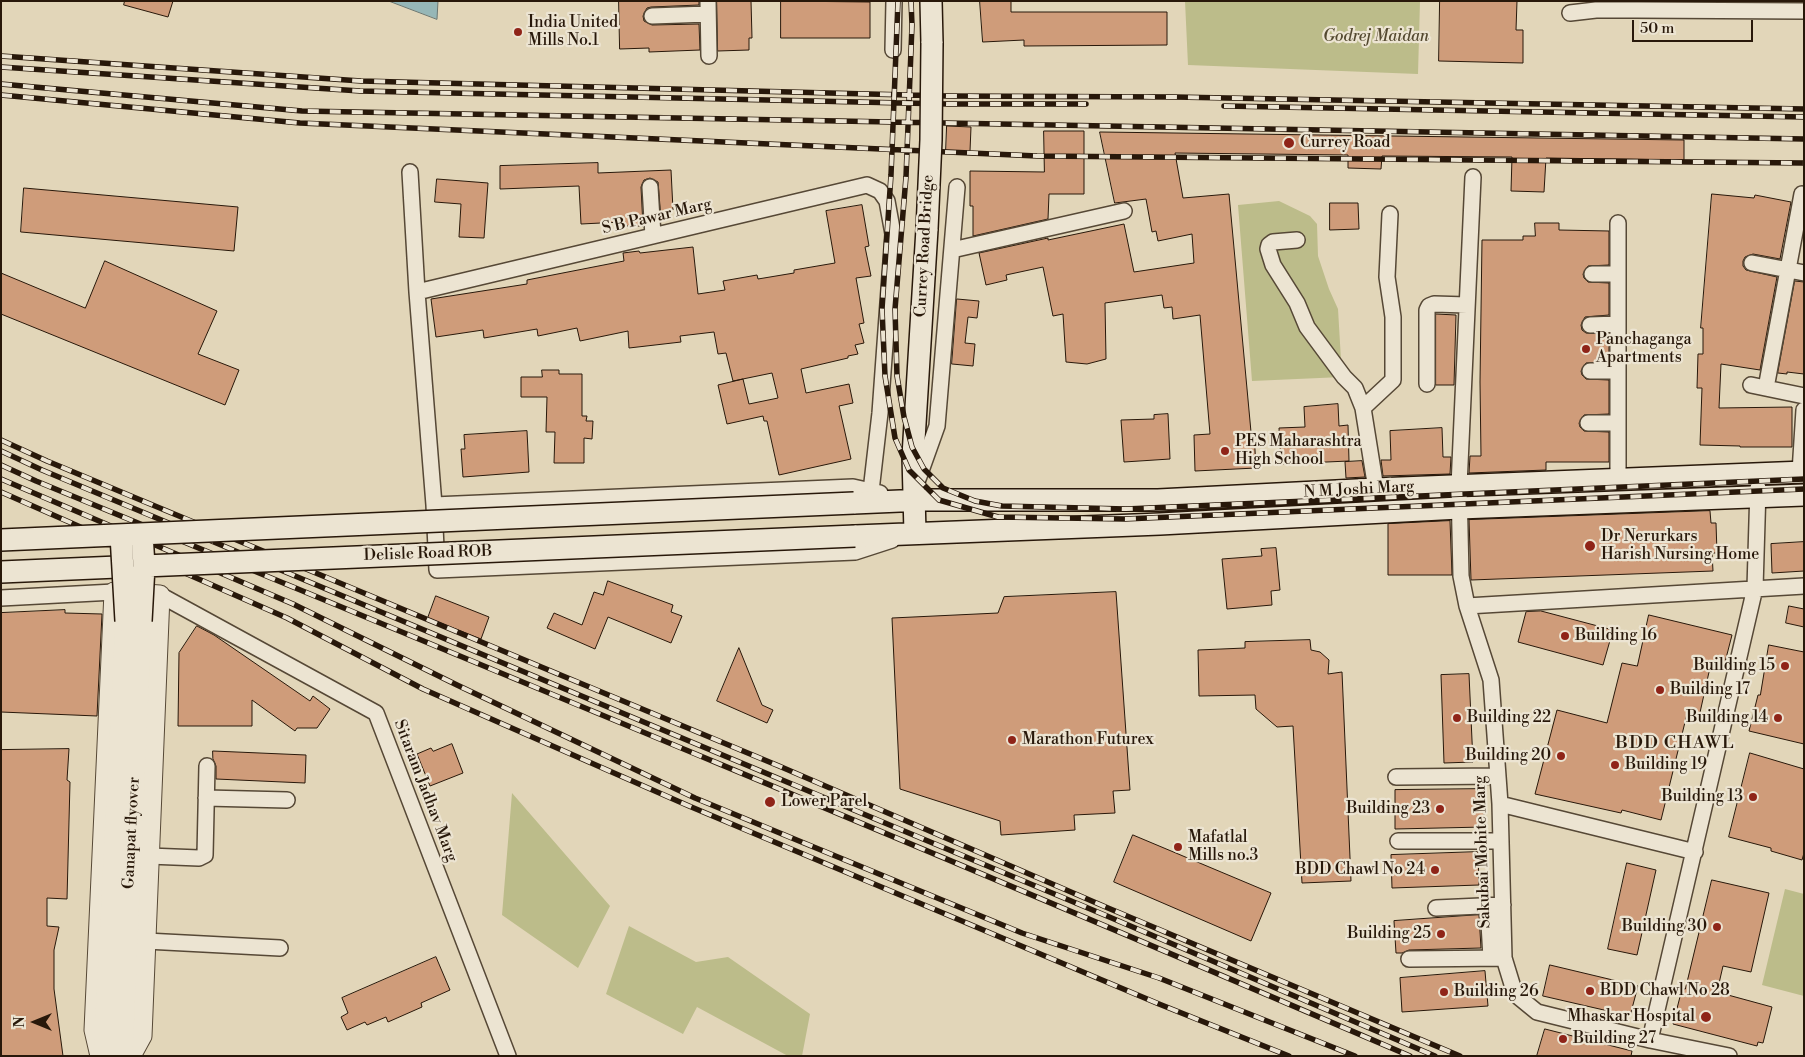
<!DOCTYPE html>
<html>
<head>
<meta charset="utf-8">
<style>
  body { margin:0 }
  #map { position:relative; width:1805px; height:1057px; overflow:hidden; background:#e2d6b9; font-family:"Libre Bodoni",serif }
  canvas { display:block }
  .frame { position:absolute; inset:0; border:2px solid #28180a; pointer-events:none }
  .north { position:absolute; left:10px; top:997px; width:50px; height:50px; -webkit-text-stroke:4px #ece4d2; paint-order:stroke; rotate:270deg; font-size:14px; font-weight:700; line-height:20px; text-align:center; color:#28180a }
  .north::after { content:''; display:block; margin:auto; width:18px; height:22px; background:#28180a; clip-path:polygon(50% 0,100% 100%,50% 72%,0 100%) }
  .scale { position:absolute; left:1632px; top:20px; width:121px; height:22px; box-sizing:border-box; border:2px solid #28180a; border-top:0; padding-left:6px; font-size:15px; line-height:18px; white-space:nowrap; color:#28180a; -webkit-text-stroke:4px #ece4d2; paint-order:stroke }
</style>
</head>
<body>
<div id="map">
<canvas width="1805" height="1057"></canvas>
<div class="frame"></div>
<div class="north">N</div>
<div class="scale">50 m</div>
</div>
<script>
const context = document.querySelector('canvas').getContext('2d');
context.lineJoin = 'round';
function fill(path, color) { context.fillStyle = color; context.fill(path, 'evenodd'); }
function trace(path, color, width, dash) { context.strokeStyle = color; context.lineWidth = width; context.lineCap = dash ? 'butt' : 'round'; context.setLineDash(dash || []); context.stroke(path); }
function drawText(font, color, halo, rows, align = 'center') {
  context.font = font + ' "Libre Bodoni",serif'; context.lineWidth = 4.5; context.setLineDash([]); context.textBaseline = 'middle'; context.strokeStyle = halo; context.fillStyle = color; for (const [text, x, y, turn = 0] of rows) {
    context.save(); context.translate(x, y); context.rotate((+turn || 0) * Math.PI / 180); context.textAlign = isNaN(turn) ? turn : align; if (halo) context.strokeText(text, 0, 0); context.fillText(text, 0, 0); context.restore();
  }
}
const green = new Path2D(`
  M1185 1H1420L1418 74 1188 65Z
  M1279 201 1310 216 1317 224 1318 256 1329 289 1338 309 1342 377 1252 381 1238 205Z
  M512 793 610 906 578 968 502 915Z
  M1785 889 1804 894V996L1762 985Z
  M629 926 696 962 728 957 810 1014 802 1056H788L697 1007 683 1034 606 994Z`);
const water = new Path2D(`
  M389 1H438L437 19Z`);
const building = new Path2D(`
  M125 1H173L168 17 124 5Z
  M619 1H699V5L651 7 647 8 643 16 644 21 652 25 699 24 700 50 649 52V48L620 49Z
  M717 1H751L752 38H749V50L718 51Z
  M781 1 870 2V38H781Z
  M980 1H1011V12H1167V45L1024 46V40L983 42Z
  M1440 1H1517L1516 30H1523V63L1439 61Z
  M947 126 971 127 970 151H946Z
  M1044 131H1084V194H1049L1048 219 973 236V206H970V171L1044 172Z
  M1100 132 1684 140V160L1546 158 1544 192 1511 191 1512 157 1382 156 1381 169 1348 168V155L1175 153 1183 198 1229 194 1251 432H1254L1256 468 1195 471 1194 435 1210 434 1200 315 1173 319 1172 307 1164 308 1162 295 1105 303 1106 359 1087 364 1066 362 1063 314 1053 316 1043 267 1006 275 1007 280 986 285 979 253 1048 238V240L1124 224 1134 272 1194 263 1192 234 1158 241 1156 231 1152 232 1146 199 1115 203Z
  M598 163V173L671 170 673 210H667V219H661L658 182 650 178 644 180 641 187 643 226H621V222L581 224 579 186 500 189V166Z
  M437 179 488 183 484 238 459 237 461 204 435 202Z
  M24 188 238 207 234 251 21 232Z
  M1712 194 1754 198 1755 195 1791 202 1780 259 1753 254 1745 257 1743 261V266L1746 270 1777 277 1760 370 1721 364 1719 408 1792 407V447H1740V446L1700 445 1702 388H1697L1698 354H1703V328H1701Z
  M1330 203H1358L1359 229 1330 230Z
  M862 205 869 246 865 247 871 276 856 278 864 323 859 324 864 343 855 345 858 354 848 356V358L801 369 806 393 849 384 853 403 839 406 851 459 779 475 767 421H764L763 416 727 424 718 385 743 379 749 404 778 398 772 373 733 381 726 353 718 354 714 332 680 336 681 342 629 348 628 331 580 341 577 328 538 336 537 329 484 338 483 330 436 337 431 299 527 284V280L624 261 623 253 639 251 640 253 693 247 698 294 725 290 723 281 757 275 758 279 794 273V270L835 263 826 211Z
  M1535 223H1559V230L1609 231V265L1588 266 1583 274 1584 278 1588 282 1609 283V315L1585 317 1581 325 1582 330 1586 333 1609 334V362L1586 363 1581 371 1582 375 1586 379 1609 380V414L1584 415 1579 423 1580 427 1584 431 1609 432V462H1546V470L1469 473 1470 456H1481L1480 382 1482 240H1523V236H1535Z
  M105 261 217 311 198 354 239 370 225 405 1 314V273L85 308Z
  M1795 281 1804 282V374L1787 372V374L1778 373Z
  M957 299 979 301 977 318 968 317 965 343 975 344 973 366 952 364Z
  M1436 314 1456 315 1454 385H1436Z
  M542 370H559V374H582V416H587L586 421H593L592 439 584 438V463H554L555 432H546L547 397H521V377H542Z
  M1338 404 1339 426 1348 425 1349 461 1281 464 1279 428 1305 427 1304 407Z
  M1168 414 1170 459 1124 462 1121 420 1154 419V415Z
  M1442 428 1443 457H1451L1450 474 1383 476 1381 460H1391L1390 431Z
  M527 431 529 472 463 477 461 449H465L464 435Z
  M1362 461 1365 477 1346 478 1345 462Z
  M1710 511 1711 523H1716L1717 553H1712L1713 571 1471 580 1469 520Z
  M1450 521 1452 575H1388V524Z
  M1804 542V571L1772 573 1771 544Z
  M1276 548 1280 590 1271 591 1272 605 1227 609 1222 559 1262 556 1261 549Z
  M608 581 673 605 671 612 682 616 671 643 608 617 595 649 547 628 554 613 582 625 594 592 603 595Z
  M1116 592 1130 790 1113 791 1115 813 1074 815 1075 830 1001 835 1000 821 900 789 892 618 998 613 1004 597Z
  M436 596 489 617 481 639 428 618Z
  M1789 606 1804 609V627L1786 623Z
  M65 610V613L102 614 97 716 1 712V613Z
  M1541 611 1613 630 1603 665 1518 642 1526 612Z
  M1649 615 1732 635 1724 666 1711 663 1699 717 1687 714 1661 820 1622 810 1621 813 1535 794 1557 710 1607 723 1622 663 1637 666Z
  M197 626 214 635 310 701 313 696 330 709 317 728H297L295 731 252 700V726H178L179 653Z
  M1310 640 1311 650 1320 652 1329 660 1328 674 1342 672 1351 881 1302 883 1293 726 1277 727 1256 709 1255 695 1199 696 1198 650 1245 648V642Z
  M1769 645 1804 652V744L1749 731 1758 695H1760Z
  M739 648 762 705 773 710 767 723 717 701Z
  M1469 674 1473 762 1444 763 1441 675Z
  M452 744 463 773 430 786 417 754 431 748 433 751Z
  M69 749 67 780 70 782 67 899 47 898V926L59 927 54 950V989L63 1056H1V750Z
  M213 751 306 755 305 783 216 779V766L213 759Z
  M1750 753 1804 769V853L1802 860 1771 851V848L1729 837Z
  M1484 789V827L1395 829V790Z
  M1133 835 1271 893 1251 941 1114 882Z
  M1478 852 1479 885 1392 888 1391 855Z
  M1627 863 1656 870 1637 955 1608 949Z
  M1712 880 1769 893 1751 972 1723 966 1717 992 1772 1007 1763 1043 1758 1042 1757 1046 1673 1024 1682 989H1685Z
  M1479 915 1481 948 1409 950 1402 953H1396L1394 921Z
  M436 957 450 990 421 1003 422 1007 388 1022 386 1017 367 1025 365 1022 347 1030 341 1017 348 1013 342 998Z
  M1550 965 1638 986 1630 1016 1543 996Z
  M1485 971 1488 1006 1402 1012 1400 978Z
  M1545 1029 1632 1051 1631 1056H1537Z`);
const minor = new Path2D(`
  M708 1 709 56
  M1570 13 1596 10H1637L1804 11
  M652 16 708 14
  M893 50 894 1
  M410 172 417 292
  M1473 177 1459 486 1461 576 1467 606 1491 680 1500 804 1504 958 1515 994 1537 1012 1650 1040 1729 1056
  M650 187 653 236
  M1618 223V479
  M1297 240 1273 242 1269 245 1268 249 1273 265 1297 303 1307 327 1344 377 1355 388 1363 408 1376 489
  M952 250 1124 211
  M1752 263 1804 273
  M1592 274H1618
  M1590 325 1618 324
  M1590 371H1618
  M1427 384V310L1429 306 1434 304 1467 305
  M1751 385 1804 396
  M1766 388 1802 194
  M1363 408 1393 380V317L1387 277 1390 214
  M1588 423H1618
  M1800 472 1804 410
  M917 482 937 426 957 187
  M871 491 880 413 893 234 887 201 880 191 867 185 417 292 434 505 437 570 855 552 892 540
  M434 505 853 487 880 493
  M160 595 376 713 508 1056
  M1 598 114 592
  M1467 606 1804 586
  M1396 777 1498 776
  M206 798 287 800
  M1500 804 1695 852
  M1398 841H1501
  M149 856 199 858 205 855 207 766
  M1488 906 1491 958
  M1436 908 1503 905
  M146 941 280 948
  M1409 959 1504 958
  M1650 1040 1755 588 1758 488`);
const tertiary = new Path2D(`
  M100 1056 94 1030 114 592 160 595 142 1036 131 1056`);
const secondary = new Path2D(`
  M931 1 932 43
  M854 503 923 500H1158L1376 489 1804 472
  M915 533 913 456 927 229
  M855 536 1160 524 1459 508 1804 495
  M1 572 141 566
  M104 1056 126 621
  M122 1056 141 621`);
const rail = new Path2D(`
  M898 1 891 175 882 309 885 376 895 438 909 470 939 500 998 517 1125 519 1804 489
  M911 1 912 25 906 177 895 309 897 376 904 417 912 447 924 469 943 488 975 501 1002 506 1126 509 1804 479
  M1 56 361 81 947 96 1175 97 1804 109
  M1 67 360 91 948 104H1086
  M1 84 302 111 1804 139
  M1 95 300 123 1037 156 1804 163
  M1224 106 1804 117
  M1 440 47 461 779 766 1108 908 1460 1056
  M1 451 42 470 1107 916 1435 1056
  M1 465 36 481C495 670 954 860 1410 1056
  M1 479 293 604 457 685 695 798 1022 933 1159 978 1355 1056
  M1 492 287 618 423 689 689 806 1159 1004 1289 1056`);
const secondaryBridge = new Path2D(`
  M927 229 931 140 932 43
  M121 535 126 621
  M1 540 854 503
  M144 566 855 536
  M141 621 144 566 142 534`);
const markers = [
  [518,32,5,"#8f2418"],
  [1289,143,6,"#8f2418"],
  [1586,349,5,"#8f2418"],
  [1225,451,5,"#8f2418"],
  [1590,546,6,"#8f2418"],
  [1565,636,5,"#8f2418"],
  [1785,666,5,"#8f2418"],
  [1660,690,5,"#8f2418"],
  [1457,718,5,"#8f2418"],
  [1778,718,5,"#8f2418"],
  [1012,740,5,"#8f2418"],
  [1561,756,5,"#8f2418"],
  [1615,765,5,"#8f2418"],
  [1753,797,5,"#8f2418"],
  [770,802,6,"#8f2418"],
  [1440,809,5,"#8f2418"],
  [1178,847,5,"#8f2418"],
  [1435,870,5,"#8f2418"],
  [1717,927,5,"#8f2418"],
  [1441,934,5,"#8f2418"],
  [1590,991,5,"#8f2418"],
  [1444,992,5,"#8f2418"],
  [1706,1017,6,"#8f2418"],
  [1563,1039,5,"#8f2418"]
];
const poiNames = [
  ["India United",528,23],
  ["Mills No.1",528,41],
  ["Currey Road",1300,143],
  ["Panchaganga",1596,340],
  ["Apartments",1596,358],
  ["PES Maharashtra",1235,442],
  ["High School",1235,460],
  ["Dr Nerurkars",1601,537],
  ["Harish Nursing Home",1601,555],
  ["Building 16",1575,636],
  ["Building 15",1775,666,"right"],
  ["Building 17",1670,690],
  ["Building 22",1467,718],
  ["Building 14",1768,718,"right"],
  ["Marathon Futurex",1022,740],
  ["Building 20",1551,756,"right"],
  ["Building 19",1625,765],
  ["Building 13",1743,797,"right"],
  ["Lower Parel",781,802],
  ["Building 23",1430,809,"right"],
  ["Mafatlal",1188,838],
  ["Mills no.3",1188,856],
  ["BDD Chawl No 24",1425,870,"right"],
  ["Building 30",1707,927,"right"],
  ["Building 25",1431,934,"right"],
  ["BDD Chawl No 28",1600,991],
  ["Building 26",1454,992],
  ["Mhaskar Hospital",1695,1017,"right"],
  ["Building 27",1573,1039]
];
const parkNames = [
  ["Godrej Maidan",1376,37]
];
const streetNames = [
  ["S B Pawar Marg",657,217,-13],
  ["Currey Road Bridge",925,246,-87],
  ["N M Joshi Marg",1359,490,-3],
  ["Delisle Road ROB",428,554,-2],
  ["Sitaram Jadhav Marg",425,791,69],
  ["Ganapat flyover",132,833,-87],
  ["Sakubai Mohite Marg",1483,852,-92]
];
const neighbourhoodNames = [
  ["BDD CHAWL",1675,744]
];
fill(green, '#bcbc8a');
fill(water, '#96b7b7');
trace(water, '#6a7772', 1);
fill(building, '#cf9c7a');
trace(building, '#28180a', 1);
trace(minor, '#564836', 18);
trace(tertiary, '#564836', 21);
trace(secondary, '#28180a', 24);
trace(minor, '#ece4d2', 15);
trace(tertiary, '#ece4d2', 19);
trace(secondary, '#ece4d2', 21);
trace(rail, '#28180a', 5.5);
trace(rail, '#ece4d2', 4, [11]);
trace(secondaryBridge, '#28180a', 24, []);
trace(secondaryBridge, '#ece4d2', 21);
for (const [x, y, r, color] of markers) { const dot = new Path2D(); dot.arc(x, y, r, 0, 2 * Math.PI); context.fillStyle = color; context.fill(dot); trace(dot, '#ece4d2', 2); }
drawText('16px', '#28180a', '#ece4d2', poiNames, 'left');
drawText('italic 16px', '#544930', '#ece4d2', parkNames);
drawText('16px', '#28180a', '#ece4d2', streetNames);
context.letterSpacing = '1px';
drawText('18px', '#28180a', '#ece4d2', neighbourhoodNames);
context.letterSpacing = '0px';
</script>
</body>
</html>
